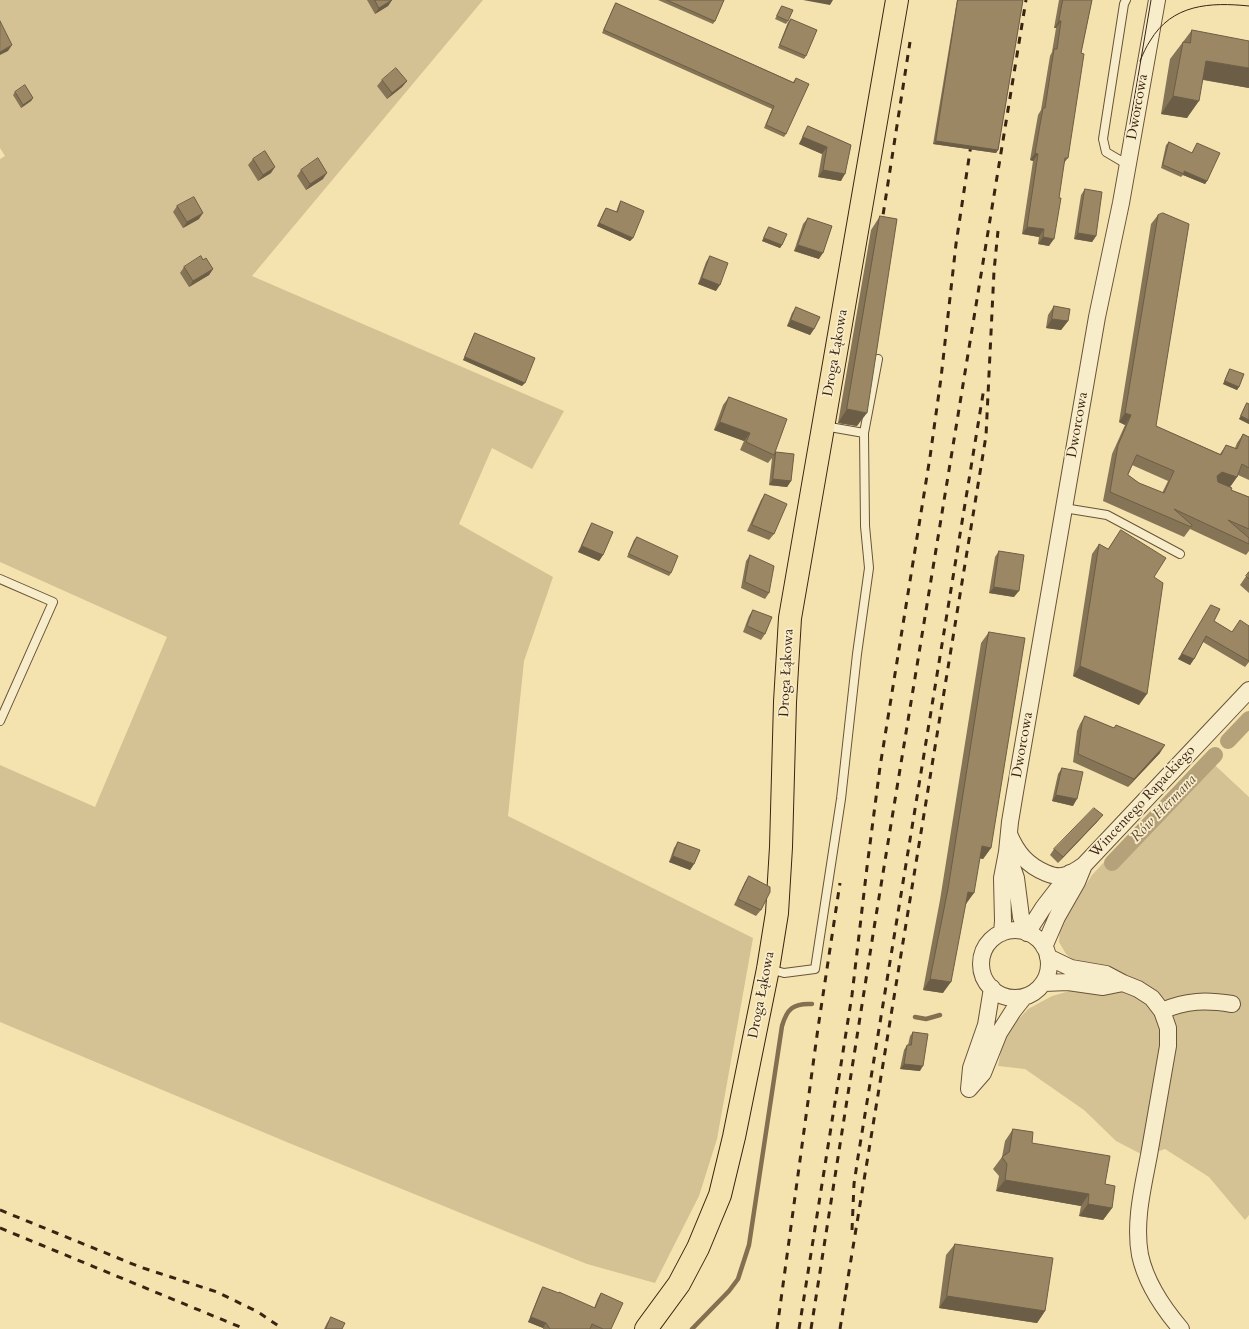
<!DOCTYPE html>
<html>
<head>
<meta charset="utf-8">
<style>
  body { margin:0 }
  canvas { display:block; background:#f4e3af }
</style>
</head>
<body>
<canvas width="1249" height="1329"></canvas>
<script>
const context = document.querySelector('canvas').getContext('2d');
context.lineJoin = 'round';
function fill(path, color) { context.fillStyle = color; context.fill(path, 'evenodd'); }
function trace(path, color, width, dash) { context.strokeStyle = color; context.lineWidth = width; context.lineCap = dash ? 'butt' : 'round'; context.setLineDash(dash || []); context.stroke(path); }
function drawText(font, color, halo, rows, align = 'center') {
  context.font = font + ' Cardo,serif'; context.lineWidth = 3.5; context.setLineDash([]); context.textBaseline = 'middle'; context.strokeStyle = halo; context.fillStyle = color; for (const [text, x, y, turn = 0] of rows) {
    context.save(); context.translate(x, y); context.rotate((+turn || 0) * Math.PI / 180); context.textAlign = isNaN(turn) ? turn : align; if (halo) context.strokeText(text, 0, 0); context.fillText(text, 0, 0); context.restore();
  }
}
const green = new Path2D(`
  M0 0H483L252 276 564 411 532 469 492 448 459 524 553 577 524 661 508 816 753 938 717 1139 699 1196 655 1283 587 1264 500 1229 289 1143 0 1022V765L95 807 167 637 0 562V159L5 156 0 148Z
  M1204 755 1249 797V1215L1245 1220 1209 1177 1165 1149 1145 1156 1116 1141 1084 1110 1025 1069 998 1066 1004 1035 1028 1009 1052 996 1073 990 1078 964 1066 954 1059 942 1060 925 1092 875Z`);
const stream = new Path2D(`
  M915 1017 926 1019 940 1015
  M692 1329 729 1291 738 1279 749 1245 782 1026C787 1009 793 1003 812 1004`);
const canal = new Path2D(`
  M1228 741 1249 719
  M1112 863 1215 755`);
const lane = new Path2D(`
  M1126 0 1124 4 1103 139 1106 152 1128 165
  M824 426 864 433 878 359
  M1064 508 1107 515 1180 554
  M0 579 53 602 0 721
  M769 969 784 973 815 969 841 799 857 654 869 568 865 526 864 433`);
const street = new Path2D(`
  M1009 834C1017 853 1027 865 1046 873 1051 875 1056 877 1062 876 1070 875 1077 870 1084 865
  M1007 852 1016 878 1021 917 1027 933
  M981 964a34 34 0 1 1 68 0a34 34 0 1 1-68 0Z
  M1002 933 1003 921 1002 878 1007 852 1010 822 1015 792 1097 317 1121 203 1157 0
  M1027 933 1043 908 1070 873
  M1044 947 1057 917 1077 882 1084 865 1249 690
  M1048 957 1071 968 1106 974 1123 983 1138 989 1152 998 1162 1011 1168 1028V1046C1162 1082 1155 1119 1149 1155 1143 1187 1134 1222 1140 1255 1146 1283 1163 1308 1181 1329
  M1044 983 1068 982 1103 987 1123 983
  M1162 1011C1186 1000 1207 1000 1232 1004
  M969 1089 983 1073 999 1033 1013 1011 1024 997
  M969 1089 971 1068 986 1025 992 988`);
const primary = new Path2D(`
  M646 1329 679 1284 698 1248 720 1195 734 1137 768 969 777 913 781 847 785 702 790 618 897 0`);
const tram = new Path2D(`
  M1140 61C1143 54 1146 47 1150 41 1172 4 1210 2 1249 6
  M1130 124 1151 0`);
const rail = new Path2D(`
  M881 228 910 42
  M0 1210 140 1267 217 1292 258 1312 283 1329
  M0 1228 245 1329
  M852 1230 854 1184 858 1157 984 388
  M846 1290 986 436 994 271 998 231
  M777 1329 818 1028 840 883
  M799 1329 852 995 867 867 880 767 930 457 941 378 956 244 972 138
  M811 1329 875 922 1026 0
  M840 1329 847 1285`);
const wall = new Path2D(`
  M367 0H392L388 6 375 14Z
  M658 0H724L715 21 713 24Z
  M957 0H1023L998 150 996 153 933 144Z
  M1059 0H1092L1081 53 1068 158 1064 163 1049 246 1038 244 1039 237 1022 234 1033 161 1030 160 1038 115 1041 110 1050 56 1052 52 1056 28H1054Z
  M616 3 793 82 796 78 786 134 784 137 764 128 772 109 602 33 614 6Z
  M782 6 788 21 786 24 775 19 780 9Z
  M791 19 806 56 804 59 778 48 788 22Z
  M1192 30 1249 88 1203 80 1187 118 1161 114 1170 59Z
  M382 80 407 81 402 87 387 99 377 86Z
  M15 92 33 98 31 101 21 108 13 95Z
  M808 126 851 145 841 181 818 177 822 154 799 144 804 133Z
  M1169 142 1192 153 1197 143 1207 181 1205 184 1183 175 1181 177 1161 168 1166 145Z
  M253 159 271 173 258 181 248 165Z
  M301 170 323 179 306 190 297 176Z
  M1085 189 1096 236 1092 242 1074 239 1081 195Z
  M621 201 633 238 630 241 597 226 604 211 606 208 616 212 619 204Z
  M177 206 199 219 183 228 173 212Z
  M1158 215 1156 426 1220 454 1226 445 1235 448 1237 443 1243 434 1249 437V480L1238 475 1237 477 1230 487 1231 490 1249 497V551L1246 555 1190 529 1184 537 1103 501 1112 454 1125 425 1119 422 1151 224ZM1132 465 1168 481 1162 493 1139 483 1128 475Z
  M880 216 857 426 838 423 871 230Z
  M808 218 819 259 794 251 803 224Z
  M769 227 782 245 780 248 762 241 767 230Z
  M710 256 716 291 698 284 706 262Z
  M203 260 213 269 209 275 189 287 180 273 184 267Z
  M1054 306 1068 321 1061 330 1046 328 1048 315Z
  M796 307 814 329 810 335 787 326 792 313Z
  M475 333 522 386 463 360 473 336Z
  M1230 369 1239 387 1237 390 1223 384 1228 372Z
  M729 397 774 454 776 452 791 481 787 487 769 485 772 458 768 463 740 450 744 441 714 430 723 405Z
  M1247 403 1249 424 1239 419 1245 406Z
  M765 494 774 534 769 540 747 531 761 500Z
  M592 523 603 555 599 561 578 552 588 530Z
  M1121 530 1154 577 1139 705 1073 676 1092 554 1099 544 1108 549Z
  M637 537 671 573 669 576 627 557 634 540Z
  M999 551 1014 597 989 593 995 557Z
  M750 555 769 593 765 599 741 588 746 561Z
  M1249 572V593L1240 585Z
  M1211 605 1214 621 1232 632 1249 626V662L1245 667 1203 642 1194 659 1190 665 1178 659Z
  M753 610 765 634 761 640 743 632 749 616Z
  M989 632 991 848 983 859 980 858 966 904H965L943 993 923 990 940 900 981 643Z
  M1085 716 1114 728 1116 725 1160 753 1128 787 1073 762 1077 731 1080 724Z
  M1062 768 1073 806 1052 801 1058 774Z
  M1098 821 1058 863 1050 855 1054 849Z
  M678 842 694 864 690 870 669 862 674 848Z
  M749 876 761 910 756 916 734 905 745 882Z
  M913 1032 920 1071 900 1069 904 1050 907 1045H908L910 1036Z
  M1013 1129 1032 1143 1105 1184 1112 1208 1103 1220 1079 1216 1081 1206 996 1191 999 1176 993 1169 1002 1157 1005 1141Z
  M955 1244 1045 1311 1037 1323 939 1308 946 1255Z
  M543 1287 594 1308 598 1298 601 1293 611 1329H543V1328L528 1322 540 1292Z
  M331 1317 342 1329H324L327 1323Z`);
const shadedWall = new Path2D(`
  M392 0 388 6 375 14 379 8Z
  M803 0H833L830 5Z
  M1059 21H1061L1056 28H1054Z
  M12 45 8 51 0 55V52Z
  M1206 61 1249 68V88L1194 78Z
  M407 81 402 87 387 99 392 93Z
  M1173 96 1199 101 1187 118 1161 114Z
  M33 98 31 101 21 108 23 105Z
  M803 137 827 147 822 154 799 144Z
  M936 141 998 150 996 153 933 144Z
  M1035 153 1038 154 1033 161 1030 160Z
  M275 167 271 173 258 181 263 175Z
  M823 170 845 174 841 181 818 177Z
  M1184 171 1207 181 1205 184 1183 175Z
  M327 173 323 179 306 190 310 184Z
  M203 213 199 219 183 228 187 222Z
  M599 223 633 238 630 241 597 226Z
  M1027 227 1044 229 1039 237 1022 234Z
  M1078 233 1096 236 1092 242 1074 239Z
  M1043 237 1054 239 1049 246 1038 244Z
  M764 238 782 245 780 248 762 241Z
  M798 245 823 253 819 259 794 251Z
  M213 269 209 275 189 287 193 281Z
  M702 278 720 285 716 291 698 284Z
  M1052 319 1068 321 1061 330 1046 328Z
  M791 320 814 329 810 335 787 326Z
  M465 357 525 383 522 386 463 360Z
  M1225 381 1239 387 1237 390 1223 384Z
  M847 409 867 413 857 426 838 423Z
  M1125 413 1131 415 1125 425 1119 422Z
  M1241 416 1249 420V424L1239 419Z
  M720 422 750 433 744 441 714 430Z
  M1222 472 1237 477 1230 487 1216 482 1217 476Z
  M773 479 791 481 787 487 769 485Z
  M582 546 603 555 599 561 578 552Z
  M994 587 1019 591 1014 597 989 593Z
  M1182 654 1194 659 1190 665 1178 659Z
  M1080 666 1147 694 1139 705 1073 676Z
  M1165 745 1160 753 1128 787 1134 779Z
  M1056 795 1077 799 1073 806 1052 801Z
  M1103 815 1098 821 1058 863 1063 857Z
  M982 846 991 848 983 859 974 857Z
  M673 856 694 864 690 870 669 862Z
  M968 892 974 893 966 904 960 903Z
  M930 979 951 982 943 993 923 990Z
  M904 1064 923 1066 920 1071 900 1069Z
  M1005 1180 1089 1194 1081 1206 996 1191Z
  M1088 1204 1112 1208 1103 1220 1079 1216Z
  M947 1296 1045 1311 1037 1323 939 1308Z
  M531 1317 546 1323 543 1328 528 1322Z`);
const building = new Path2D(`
  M375 0H392L379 8Z
  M667 0H724L715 21Z
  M958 0H1023L998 150 936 141Z
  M1063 0H1092L1081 53 1084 54 1068 158H1065L1059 198H1061L1054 239 1043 237 1044 229 1027 227 1038 154 1035 153 1043 108H1045L1054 49H1057L1061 21H1059Z
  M616 3 794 83 796 78 809 84 786 134 766 125 774 106 604 30Z
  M782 6 793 10 788 21 777 16Z
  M791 19 817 30 806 56 780 45Z
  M0 21 12 45 0 52Z
  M1192 30 1249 41V68L1206 61 1199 101 1173 96 1183 42 1190 43Z
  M396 68 407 81 392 93 382 80Z
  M25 85 33 98 23 105 15 92Z
  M808 126 851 145 845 174 823 170 827 147 803 137Z
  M1169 142 1192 153 1197 143 1220 153 1207 181 1184 171V174L1163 165Z
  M265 151 275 167 263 175 253 159Z
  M318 158 327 173 310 184 301 170Z
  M1085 189 1102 192 1096 236 1078 233Z
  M194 197 203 213 187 222 177 206Z
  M621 201 644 211 633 238 599 223 606 208 617 212Z
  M1163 213 1189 224 1156 426 1221 455 1226 445 1237 449 1243 434 1249 437V468L1242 464 1237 477 1222 472 1217 476 1218 482 1232 488 1231 490 1249 497V529L1228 520 1249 538V544L1174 509 1192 525 1191 527 1110 492 1118 445 1131 415 1125 413 1158 215ZM1137 455 1174 471 1164 493 1139 483 1128 475Z
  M880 216 897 219 867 413 847 409Z
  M808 218 832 226 823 253 798 245Z
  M769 227 787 234 782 245 764 238Z
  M201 256 203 260 206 258 213 269 193 281 184 267Z
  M710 256 728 263 720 285 702 278Z
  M1054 306 1070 309 1068 321 1052 319Z
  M796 307 820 317 814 329 791 320Z
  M475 333 535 358 525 383 465 357Z
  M1230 369 1244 374 1239 387 1225 381Z
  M729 397 787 419 774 455 746 442 750 433 720 422Z
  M1247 403 1249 404V420L1241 416Z
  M776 452 794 454 791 481 773 479Z
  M765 494 787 504 774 534 752 525Z
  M592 523 613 532 603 555 582 546Z
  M1121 530 1166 558 1154 577 1163 583 1147 694 1080 666 1099 544 1108 549Z
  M637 537 678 556 671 573 629 554Z
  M999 551 1024 555 1019 591 994 587Z
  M750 555 774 566 769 593 745 582Z
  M1249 572V579L1246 576Z
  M1211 605 1220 609 1214 621 1232 632 1240 620 1249 626V661L1206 636 1194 659 1182 654Z
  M753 610 772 617 765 634 747 626Z
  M989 632 1025 638 991 848 982 846 974 893 968 892 951 982 930 979 948 889Z
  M1085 716 1114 728 1116 725 1165 745 1134 779 1078 754 1082 723Z
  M1062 768 1083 772 1077 799 1056 795Z
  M1094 808 1103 815 1063 857 1054 849Z
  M678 842 700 850 694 864 673 856Z
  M749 876 770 887V892L761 910 738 899Z
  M913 1032 928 1034 923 1066 904 1064 907 1045H911Z
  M1013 1129 1033 1132 1032 1143 1110 1156 1105 1184 1115 1186 1112 1208 1088 1204 1089 1194 1005 1180 1007 1164 1002 1157 1009 1152Z
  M955 1244 1053 1258 1045 1311 947 1296Z
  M543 1287 559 1293V1292L595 1308 601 1293 623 1303 611 1329H603L592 1324 590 1329H550L546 1323 531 1317Z
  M331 1317 345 1323 342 1329H326Z`);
const streetNames = [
  ["Dworcowa",1138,107,-80],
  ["Droga Łąkowa",836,353,-80],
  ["Dworcowa",1078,425,-80],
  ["Droga Łąkowa",787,673,-87],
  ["Dworcowa",1023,745,-80],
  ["Wincentego Rapackiego",1143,802,-47],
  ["Droga Łąkowa",762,995,-79]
];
const waterNames = [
  ["Rów Hermana",1164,809,-46]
];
fill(green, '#d5c294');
trace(stream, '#846f50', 4.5);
trace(canal, '#b5a27a', 16);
trace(lane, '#695339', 10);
trace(street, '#695339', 18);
trace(primary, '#3b2312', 24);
trace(lane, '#f8edcb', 8);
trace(street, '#f8edcb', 16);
trace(primary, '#f4e3af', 22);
trace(tram, '#3b2312', 1);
trace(rail, '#3b2312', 3, [7, 7]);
fill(wall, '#857456');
fill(shadedWall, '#6c5e46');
fill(building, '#9b8764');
trace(building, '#6c5e46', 1);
drawText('14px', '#3b2312', '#f8edcb', streetNames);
drawText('italic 15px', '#664f36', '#f8edcb', waterNames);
</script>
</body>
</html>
